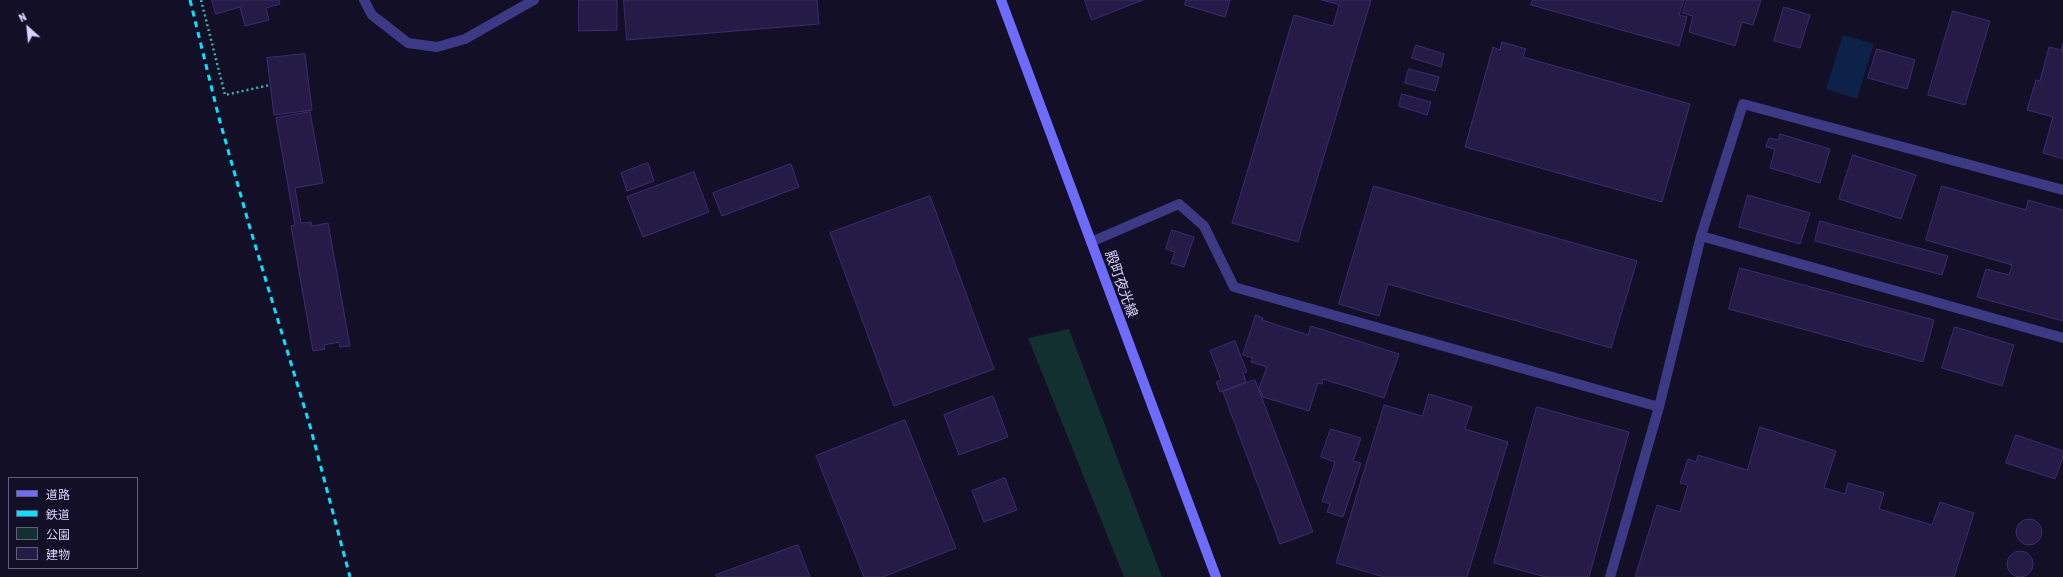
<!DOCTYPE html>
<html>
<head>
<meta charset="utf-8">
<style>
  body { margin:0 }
  #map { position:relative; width:2063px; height:577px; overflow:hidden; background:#130f26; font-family:"Asap Condensed","Noto Sans JP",sans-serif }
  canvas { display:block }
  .legend { position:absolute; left:8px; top:477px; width:130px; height:92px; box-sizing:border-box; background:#130f26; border:1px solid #625e7d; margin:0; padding:5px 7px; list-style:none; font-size:12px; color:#d9d4ff }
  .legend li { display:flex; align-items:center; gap:8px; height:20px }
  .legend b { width:20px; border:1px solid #625e7d }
  .north { position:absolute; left:8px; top:8px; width:40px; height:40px; -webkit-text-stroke:3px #130f26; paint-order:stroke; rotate:333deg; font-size:11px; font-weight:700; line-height:16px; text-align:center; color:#d9d4ff }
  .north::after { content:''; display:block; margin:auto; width:14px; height:18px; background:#d9d4ff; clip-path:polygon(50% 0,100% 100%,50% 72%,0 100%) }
</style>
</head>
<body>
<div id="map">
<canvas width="2063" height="577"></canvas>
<ul class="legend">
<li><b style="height:5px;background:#6f6bff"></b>道路</li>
<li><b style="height:5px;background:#00e5ff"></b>鉄道</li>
<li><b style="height:11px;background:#12302f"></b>公園</li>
<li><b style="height:11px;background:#241b47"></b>建物</li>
</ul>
<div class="north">N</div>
</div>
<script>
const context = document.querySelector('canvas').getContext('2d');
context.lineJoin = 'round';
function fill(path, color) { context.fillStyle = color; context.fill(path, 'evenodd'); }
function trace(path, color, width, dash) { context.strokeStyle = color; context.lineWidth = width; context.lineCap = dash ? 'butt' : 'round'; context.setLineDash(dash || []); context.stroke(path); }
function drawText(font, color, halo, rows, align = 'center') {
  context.font = font + ' "Asap Condensed","Noto Sans JP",sans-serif'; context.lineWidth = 3; context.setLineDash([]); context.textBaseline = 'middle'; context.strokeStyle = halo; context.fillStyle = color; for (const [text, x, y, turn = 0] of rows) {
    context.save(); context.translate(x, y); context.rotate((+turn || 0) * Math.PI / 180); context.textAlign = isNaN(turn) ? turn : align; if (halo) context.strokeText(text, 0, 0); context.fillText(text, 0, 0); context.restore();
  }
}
const green = new Path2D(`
  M1069 329 1162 577H1124L1028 338Z`);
const water = new Path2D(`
  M1843 35 1874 44 1857 99 1826 89Z`);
const building = new Path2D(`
  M212 0H279L280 4 266 8 269 20 245 26 240 7 216 14Z
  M579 0H617V30L579 31Z
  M624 0H817L819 24 627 40Z
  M1085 0H1143L1092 20Z
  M1186 0H1230L1225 17 1185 5Z
  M1322 0H1371L1298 242 1232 223 1294 15 1333 26 1339 5Z
  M1533 0H1684L1679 15 1687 17 1679 46 1531 5Z
  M1687 0H1761L1753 25 1742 22 1735 46 1689 32 1693 16 1683 13Z
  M1784 7 1810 15 1800 48 1774 41Z
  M1953 11 1990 21 1965 105 1928 95Z
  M1502 42 1526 49 1523 57 1690 104 1662 202 1465 147 1493 47 1500 50Z
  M2063 43V159L2043 153 2053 117 2027 110 2036 80 2040 81 2049 47 2061 50Z
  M1416 45 1444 54 1441 67 1412 58Z
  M1877 49 1915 60 1907 89 1868 78Z
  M305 54 312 110 274 115 267 58Z
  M1409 69 1439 77 1435 91 1405 83Z
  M1402 94 1431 102 1427 115 1399 106Z
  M310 112 323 183 295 188 301 223 311 222 312 226 328 223 350 346 340 347 339 342 324 345 325 349 313 351 291 226 295 225 276 118Z
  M1780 134 1830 149 1820 183 1770 168 1775 149 1766 147 1769 138 1778 140Z
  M1853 155 1916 175 1901 219 1839 199Z
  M648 163 654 181 627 191 621 173Z
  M791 164 799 187 722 216 713 193Z
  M694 172 709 212 643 237 627 197Z
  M1374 186 1637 261 1611 348 1388 284 1379 316 1339 304Z
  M1942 186 2026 210 2028 200 2063 210V321L1977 297 1986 269 2009 275 2012 265 1926 240Z
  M1748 195 1810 213 1800 244 1739 227Z
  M930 196 994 369 894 406 830 233Z
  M1820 221 1948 256 1942 275 1815 241Z
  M1172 230 1194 237 1184 267 1171 263 1175 252 1166 249Z
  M1740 268 1934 320 1923 362 1729 309Z
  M1256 315 1263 318 1262 320 1308 335 1311 326 1399 354 1384 398 1323 379 1322 384 1318 383 1309 411 1263 397 1259 388 1267 367 1251 362 1253 358 1243 355Z
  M1955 327 2014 345 2002 386 1942 368Z
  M1235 341 1247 372 1243 373 1246 382 1220 392 1216 382 1221 380 1210 351Z
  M1255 380 1313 532 1280 544 1223 392Z
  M1429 394 1472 407 1465 429 1508 442 1467 577H1384L1336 563 1384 405 1422 416Z
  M993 396 1008 437 959 455 944 415Z
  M1537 407 1629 432 1589 577H1546L1494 563Z
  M905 420 956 548 883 577H864L816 456Z
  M1760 427 1836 451 1824 488 1845 494 1848 483 1884 493 1879 509 1932 525 1940 502 1974 513 1954 577H1635L1657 505 1680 512 1688 485 1680 483 1688 459 1696 462 1698 455 1747 470Z
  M1331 429 1361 438 1353 461 1361 463 1343 517 1327 512 1330 504 1322 501 1335 462 1321 457Z
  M2016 435 2063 451V457L2055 479 2006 463Z
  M1005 478 1017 510 984 522 972 491Z
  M2016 532a13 13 0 1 1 26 0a13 13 0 1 1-26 0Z
  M798 545 810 577H717L716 575Z
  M2007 564a13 13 0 1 1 26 0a13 13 0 1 1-26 0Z`);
const path = new Path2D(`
  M201 0 225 95 270 85`);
const lane = new Path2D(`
  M1701 236 2063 338
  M1091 242 1179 204 1204 226 1234 287 1659 407
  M1610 577 1659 407 1701 236 1743 104 2063 190`);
const street = new Path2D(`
  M364 0 372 15 408 43 437 47 465 39 534 0`);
const secondary = new Path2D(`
  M1001 0 1216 577`);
const rail = new Path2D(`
  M190 0 219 118 250 228 310 426 350 577`);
const streetNames = [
  ["殿町夜光線",1121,284,70]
];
fill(green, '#12302f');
fill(water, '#0c2248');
fill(building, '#241b47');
trace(building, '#3b2d73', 1);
trace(path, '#2fb8b0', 2.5, [2, 3]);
trace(lane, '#3d3a85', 10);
trace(street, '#3d3a85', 10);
trace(secondary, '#6f6bff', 10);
trace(rail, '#00e5ff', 3, [6, 5]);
drawText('14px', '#d9d4ff', '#130f26', streetNames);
</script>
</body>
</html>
